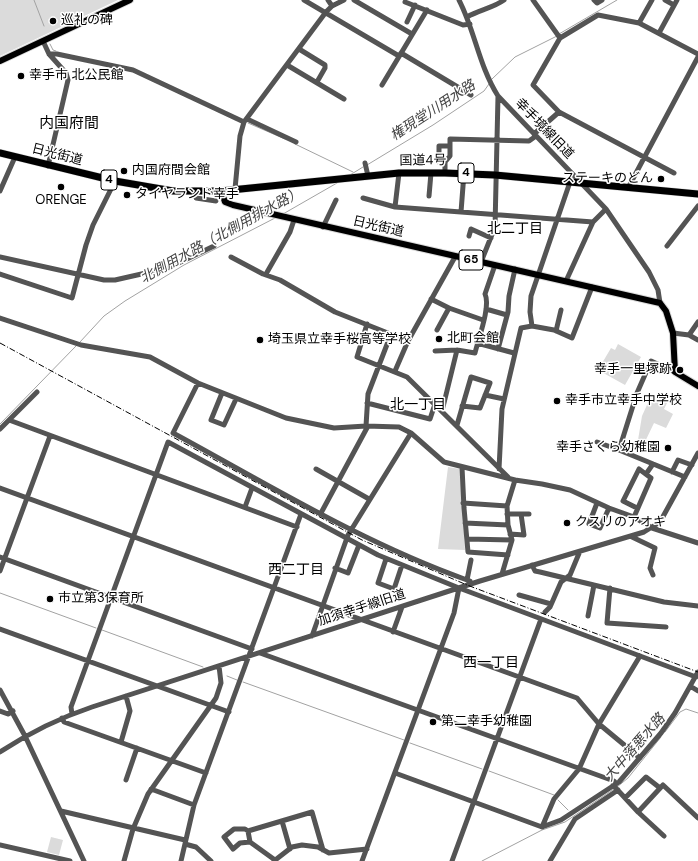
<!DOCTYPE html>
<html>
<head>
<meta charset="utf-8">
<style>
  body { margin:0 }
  canvas { display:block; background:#fff }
</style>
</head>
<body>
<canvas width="698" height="861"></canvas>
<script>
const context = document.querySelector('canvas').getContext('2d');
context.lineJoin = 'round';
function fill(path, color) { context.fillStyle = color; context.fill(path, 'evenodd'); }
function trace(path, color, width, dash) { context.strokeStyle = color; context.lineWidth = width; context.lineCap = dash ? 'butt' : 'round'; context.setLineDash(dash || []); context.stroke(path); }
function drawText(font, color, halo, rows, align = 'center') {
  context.font = font + ' "DM Sans","Noto Sans JP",sans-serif'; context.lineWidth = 3; context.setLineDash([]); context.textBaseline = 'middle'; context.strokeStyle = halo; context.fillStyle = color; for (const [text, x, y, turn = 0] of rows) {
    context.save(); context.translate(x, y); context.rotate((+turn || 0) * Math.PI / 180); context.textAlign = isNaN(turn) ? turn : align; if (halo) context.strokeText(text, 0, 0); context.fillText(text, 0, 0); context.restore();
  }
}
const green = new Path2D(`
  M0 0H118L0 56Z
  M618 344 641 357 625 385 598 370 611 348 615 350Z
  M651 396 667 403 664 409 673 414 666 428 654 423 642 448 637 446 642 416Z
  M448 467 460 469 465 550 438 549Z
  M51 837 63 840 59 855 47 852Z`);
const stream = new Path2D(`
  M34 0 44 26
  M559 34 617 0
  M50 44 53 50 56 51
  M492 79 515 57 557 36
  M248 123 285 139
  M295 144 353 172
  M367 165 433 125 484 91 489 84
  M350 175 363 167
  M283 214 337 183
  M80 342 104 316 125 301 184 265 275 218
  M0 424 76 346
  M0 593 96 628
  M102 630 203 667
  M227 676 237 680
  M243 682 404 740
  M665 732 680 712 686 709 698 713
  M410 743 482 769
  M489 771 554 795
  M617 787 628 778 661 737
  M558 800 568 810
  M482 861 542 830 565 822 614 789`);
const minor = new Path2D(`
  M304 0 399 56
  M328 0 332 6
  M354 0 412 34
  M459 0C475 31 479 66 498 96L606 209 649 272 658 290 660 303
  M533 0 560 38 533 85 559 112 534 134
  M594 0 597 3 602 0
  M665 0 674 5
  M405 2 463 25 470 24
  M467 17C479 10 493 8 504 0
  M407 22 415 5
  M639 23 652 0
  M659 33 677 0
  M560 38 598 15 639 23 698 54
  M43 41 49 54 66 73 68 80 48 166
  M299 49 325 65V68L317 82
  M401 53 471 95
  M49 54H57L133 70 244 122
  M287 65 344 99
  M382 85 427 10
  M559 112 674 173
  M247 119 296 142
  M445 162 450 156V139L529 141 536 136
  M365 163 368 176
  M445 173V162H439V146H450
  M570 182 531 296 530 312 532 326 554 330 572 338 592 287
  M628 188 698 57
  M235 189 240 136 244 122 326 12 332 6 344 0
  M0 191 15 157
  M195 191 196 198 216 201
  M429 196 431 173
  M363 198 395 207 593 222 606 209
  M395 207 399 173
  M461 212 464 173
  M323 227 336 200
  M469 236 471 229 491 238
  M667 246 698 206
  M0 257 104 280H115L168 268 214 246
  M231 257 263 274 280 280 335 312 408 341
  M481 262 495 227 498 96
  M0 274 72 298 86 245 93 225 115 181
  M266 274 290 232 294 220
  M566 281 593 222
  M431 299 449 308
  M486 309 507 315
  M0 318 81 345 150 357 198 383 286 418 334 428 366 426 399 427 411 433 444 462 515 480 542 484 570 490 609 508 634 517 652 528 698 543
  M367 324 357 357 407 377 508 477
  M437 330 449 308 483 320
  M556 331 561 310
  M673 333 689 335 698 340
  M689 335 698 322
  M477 343 514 353
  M498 349 508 312 509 296 515 269
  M435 351 457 350 475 353C478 340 491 306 485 294L495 265
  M395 371 408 341 455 257
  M675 372 651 361 637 393 619 450 685 477
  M198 383 173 433C269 485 363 543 467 580
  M222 393 211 420 224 425 236 399
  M485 395 504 399
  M367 403 430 419 435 404
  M442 411 457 350
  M9 420 297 527
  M457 425 471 377 490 383 480 408 462 406
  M366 426 368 394 391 334
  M0 429 37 392
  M597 442 619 450
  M462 467 464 508 468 552 508 555
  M316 469 369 499
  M499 469 502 409 521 328 532 326
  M672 472 678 460 692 465
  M646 474 653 464
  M0 488 577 698 599 724 640 758
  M463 503 507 506
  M597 503 589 524 600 528 609 508
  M245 507 252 488
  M321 513 368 426
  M507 514H529
  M634 517 651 478 639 469 623 501 637 508
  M465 523 508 525
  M510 534 524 535 521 514
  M632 537 655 548 650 568 653 575
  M467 539 512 540
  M0 557 252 649
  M386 559 378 583 394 589 402 565
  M532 565 535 571 540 572 664 602 698 606
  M335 568 348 573 359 545
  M0 571 50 436
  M502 574 512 540 508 525 507 506 515 480
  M470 581 467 580 471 560
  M610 588 607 623 666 627
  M519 595 551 604
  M545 612 550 607 561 582 570 575 580 551
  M588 616 594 585
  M0 629 229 712
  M393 632 402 607
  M312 636 348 535 411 433
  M260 653 614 781 616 784
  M690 686 698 691
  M0 690 25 736 84 861
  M0 711 8 714 13 711
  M72 714 71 707 168 442 378 555 459 588 696 677
  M62 718 64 722 206 773
  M121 742 130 711 126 696
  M0 752C29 733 59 718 92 707L480 581 644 532 660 522 698 453
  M395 773 542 827 554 799 579 769 599 724 640 656
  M126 780 137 748
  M613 785 638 812 663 785 698 818
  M151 789 194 805
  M625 798 646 777 660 788
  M61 811 185 840
  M638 812 664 836
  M282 821 290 849
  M542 827 561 820 619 782 661 733 675 713 698 672
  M248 831 312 812 323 850
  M250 842 240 843 233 849 224 837 234 829H245L248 831 250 842 275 860
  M185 844 196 847 211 861
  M0 845 70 861
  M124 861 133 829 148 794 216 698 221 683 219 666
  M181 861 194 805 301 514
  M274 861 292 847 302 845 318 847 329 853 367 849
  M362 861 454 613 459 588
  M452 861 541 619
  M550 861 575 819 618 790`);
const major = new Path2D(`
  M0 61 130 0
  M221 191 225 202 233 205 660 303 666 311 673 333 675 372 698 386`);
const highway = new Path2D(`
  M0 153 115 181 173 191H221L399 173H445L495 175 698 194`);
const rail = new Path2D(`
  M0 343 362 540 467 585 698 672`);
const markers = [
  [53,21,4,"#000"],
  [21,76,4,"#000"],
  [124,171,4,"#000"],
  [661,179,4,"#000"],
  [61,187,4,"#000"],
  [127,195,4,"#000"],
  [439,339,4,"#000"],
  [260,340,4,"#000"],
  [680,370,4,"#000"],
  [557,401,4,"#000"],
  [668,448,4,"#000"],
  [567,523,4,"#000"],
  [50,599,4,"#000"],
  [433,722,4,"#000"]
];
const shields = [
  [466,173,16],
  [109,180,16],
  [471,260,24]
];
const shieldNames = [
  ["4",466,173],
  ["4",109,180],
  ["65",471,260]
];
const poiNames = [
  ["巡礼の碑",61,21],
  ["幸手市 北公民館",29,76],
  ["内国府間会館",132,171],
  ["ステーキのどん",653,179,"right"],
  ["タイヤランド幸手",135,195],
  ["ORENGE",61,201,"center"],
  ["北町会館",447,339],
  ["埼玉県立幸手桜高等学校",268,340],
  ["幸手一里塚跡",672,370,"right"],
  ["幸手市立幸手中学校",565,401],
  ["幸手さくら幼稚園",660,448,"right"],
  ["クスリのアオキ",575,523],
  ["市立第3保育所",58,599],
  ["第二幸手幼稚園",441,722]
];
const streetNames = [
  ["幸手境線旧道",544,129,46],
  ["日光街道",57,155,14],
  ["国道4号",423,161,-1],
  ["日光街道",378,227,13],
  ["加須幸手線旧道",362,608,-18]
];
const waterNames = [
  ["権現堂川用水路",433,111,-33],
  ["北側用水路（北側用排水路）",221,236,-29],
  ["大中落悪水路",635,748,-49]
];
const neighbourhoodNames = [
  ["北二丁目",515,229],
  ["北一丁目",418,405],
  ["西二丁目",296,570],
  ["西一丁目",491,663]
];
const quarterNames = [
  ["内国府間",69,124]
];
fill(green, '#dbdbdb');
trace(stream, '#a2a2a2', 1);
trace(major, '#dbdbdb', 8);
trace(highway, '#dbdbdb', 8);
trace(minor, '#545454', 5);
trace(major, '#000', 6);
trace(highway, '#000', 7);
trace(rail, '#000', 1, [6, 2, 1, 2]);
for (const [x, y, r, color] of markers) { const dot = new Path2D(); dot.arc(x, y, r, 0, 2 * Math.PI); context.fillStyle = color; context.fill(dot); trace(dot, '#fff', 1.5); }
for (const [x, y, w] of shields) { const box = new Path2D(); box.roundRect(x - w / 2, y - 10, w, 20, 3); context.fillStyle = '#fff'; context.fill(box); trace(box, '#000', 1); }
drawText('bold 12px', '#000', null, shieldNames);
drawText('13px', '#000', '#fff', poiNames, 'left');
drawText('13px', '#000', '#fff', streetNames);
drawText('italic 14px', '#434343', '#fff', waterNames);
drawText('14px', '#000', '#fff', neighbourhoodNames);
drawText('15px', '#000', '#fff', quarterNames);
</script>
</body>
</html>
